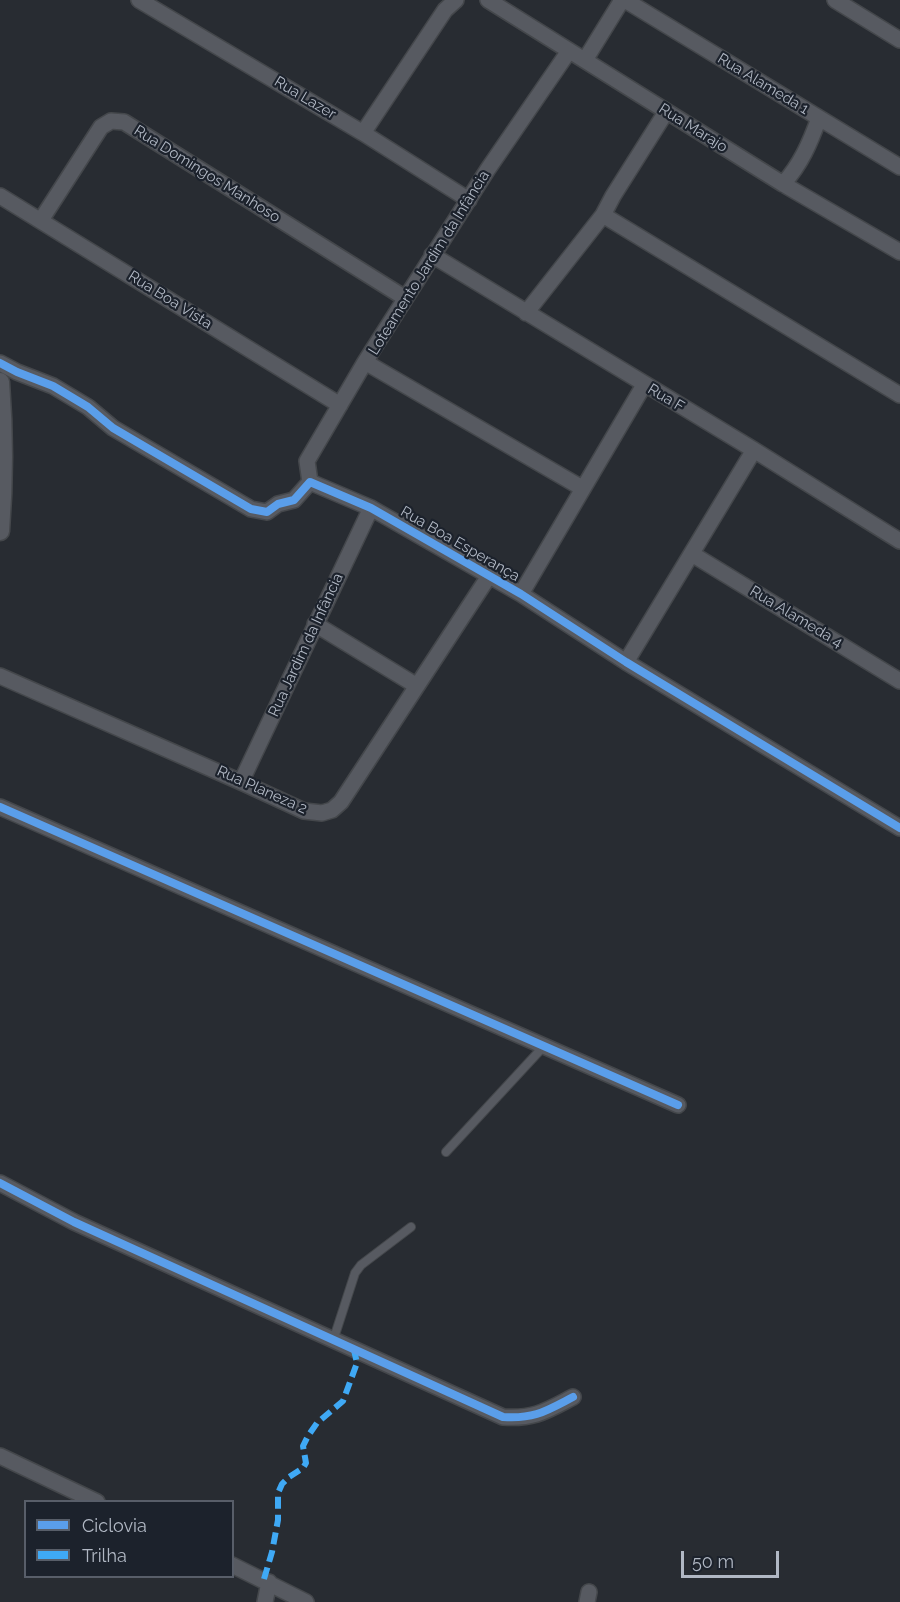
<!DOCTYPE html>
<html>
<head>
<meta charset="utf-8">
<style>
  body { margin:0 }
  #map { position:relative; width:900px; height:1602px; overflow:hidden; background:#282c32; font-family:Raleway,sans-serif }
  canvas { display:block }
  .legend { position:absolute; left:24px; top:1500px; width:210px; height:78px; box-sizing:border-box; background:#1c222c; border:2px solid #585e69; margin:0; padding:8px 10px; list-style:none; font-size:18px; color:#b1b8c4 }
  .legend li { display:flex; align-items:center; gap:12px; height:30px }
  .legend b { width:30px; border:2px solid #585e69 }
  .scale { position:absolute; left:681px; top:1551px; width:98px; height:27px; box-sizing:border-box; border:3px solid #b1b8c4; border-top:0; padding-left:8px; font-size:18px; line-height:21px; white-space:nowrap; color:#b1b8c4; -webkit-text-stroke:4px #1c222c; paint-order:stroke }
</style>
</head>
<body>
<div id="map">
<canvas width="900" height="1602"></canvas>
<ul class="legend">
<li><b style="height:8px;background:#5a9eea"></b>Ciclovia</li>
<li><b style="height:8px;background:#3fa9f5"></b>Trilha</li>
</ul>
<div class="scale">50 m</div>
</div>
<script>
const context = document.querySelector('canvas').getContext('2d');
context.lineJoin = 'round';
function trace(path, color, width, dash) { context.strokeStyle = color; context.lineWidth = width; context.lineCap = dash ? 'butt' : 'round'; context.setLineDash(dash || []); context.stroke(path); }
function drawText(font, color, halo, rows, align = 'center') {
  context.font = font + ' Raleway,sans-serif'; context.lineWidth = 4.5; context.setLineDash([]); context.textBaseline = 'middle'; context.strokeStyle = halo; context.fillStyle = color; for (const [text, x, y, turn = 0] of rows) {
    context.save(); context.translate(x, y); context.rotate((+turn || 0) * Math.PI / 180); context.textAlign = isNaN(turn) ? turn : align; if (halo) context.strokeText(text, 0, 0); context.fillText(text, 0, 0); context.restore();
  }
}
const service = new Path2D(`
  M446 1152 544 1046
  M333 1341 355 1273 361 1265 411 1227`);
const minor = new Path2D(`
  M139 0 363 133 469 200
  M488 0 783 184 900 252
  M625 0 900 167
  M835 0 900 40
  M585 60 622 0
  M363 133 445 10 456 0
  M783 184C801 164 810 143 819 118
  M0 196 340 405
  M603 215 900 395
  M41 220 101 127 111 121 124 122 405 298
  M432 255 754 450 900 541
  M526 313 603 215 613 196 666 112
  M365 362 582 488
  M0 363 17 372 53 386 88 407 113 428 251 509 267 512 278 504 294 500 310 482 371 508 521 594 626 662 900 828
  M310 482 307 461 365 362 488 169 569 51
  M692 554 900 681
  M521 594 644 385
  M315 624 417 686
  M626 662 754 450
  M0 676 241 782 304 811 322 813 332 810 341 802 489 576
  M241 782 371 508
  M0 807 678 1105
  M0 1183 74 1222 503 1417C535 1419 546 1411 573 1397
  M0 1456 97 1502
  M232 1565 306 1602
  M265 1602 269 1582
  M587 1602 589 1592`);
const tertiary = new Path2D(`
  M0 382C4 432 4 481 0 531`);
const quiet = new Path2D(`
  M264 1579 272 1552 278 1520V1493L282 1484 289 1477 303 1468 306 1463 303 1446 308 1436 317 1423 343 1401 357 1363 354 1350`);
const cycleway = new Path2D(`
  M0 363 17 372 53 386 88 407 113 428 251 509 267 512 278 504 294 500 310 482 371 508 521 594 626 662 900 828
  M0 807 678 1105
  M0 1183 74 1222 503 1417C535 1419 546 1411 573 1397`);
const streetNames = [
  ["Rua Alameda 1",763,84,31],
  ["Rua Lazer",305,98,31],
  ["Rua Marajo",693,128,32],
  ["Rua Domingos Manhoso",207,174,32],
  ["Loteamento Jardim da Infância",429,263,-58],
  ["Rua Boa Vista",170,300,32],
  ["Rua F",666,398,31],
  ["Rua Boa Esperança",460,544,30],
  ["Rua Alameda 4",796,617,31],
  ["Rua Jardim da Infância",306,645,-65],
  ["Rua Planeza 2",262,790,24]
];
trace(service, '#44474b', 10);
trace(minor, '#44474b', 18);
trace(tertiary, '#44474b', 21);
trace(service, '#575a61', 8);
trace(minor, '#575a61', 15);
trace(tertiary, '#575a61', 18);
trace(quiet, '#3fa9f5', 6, [12, 6]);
trace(cycleway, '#5a9eea', 8);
drawText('15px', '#b1b8c4', '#1c222c', streetNames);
</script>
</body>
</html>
